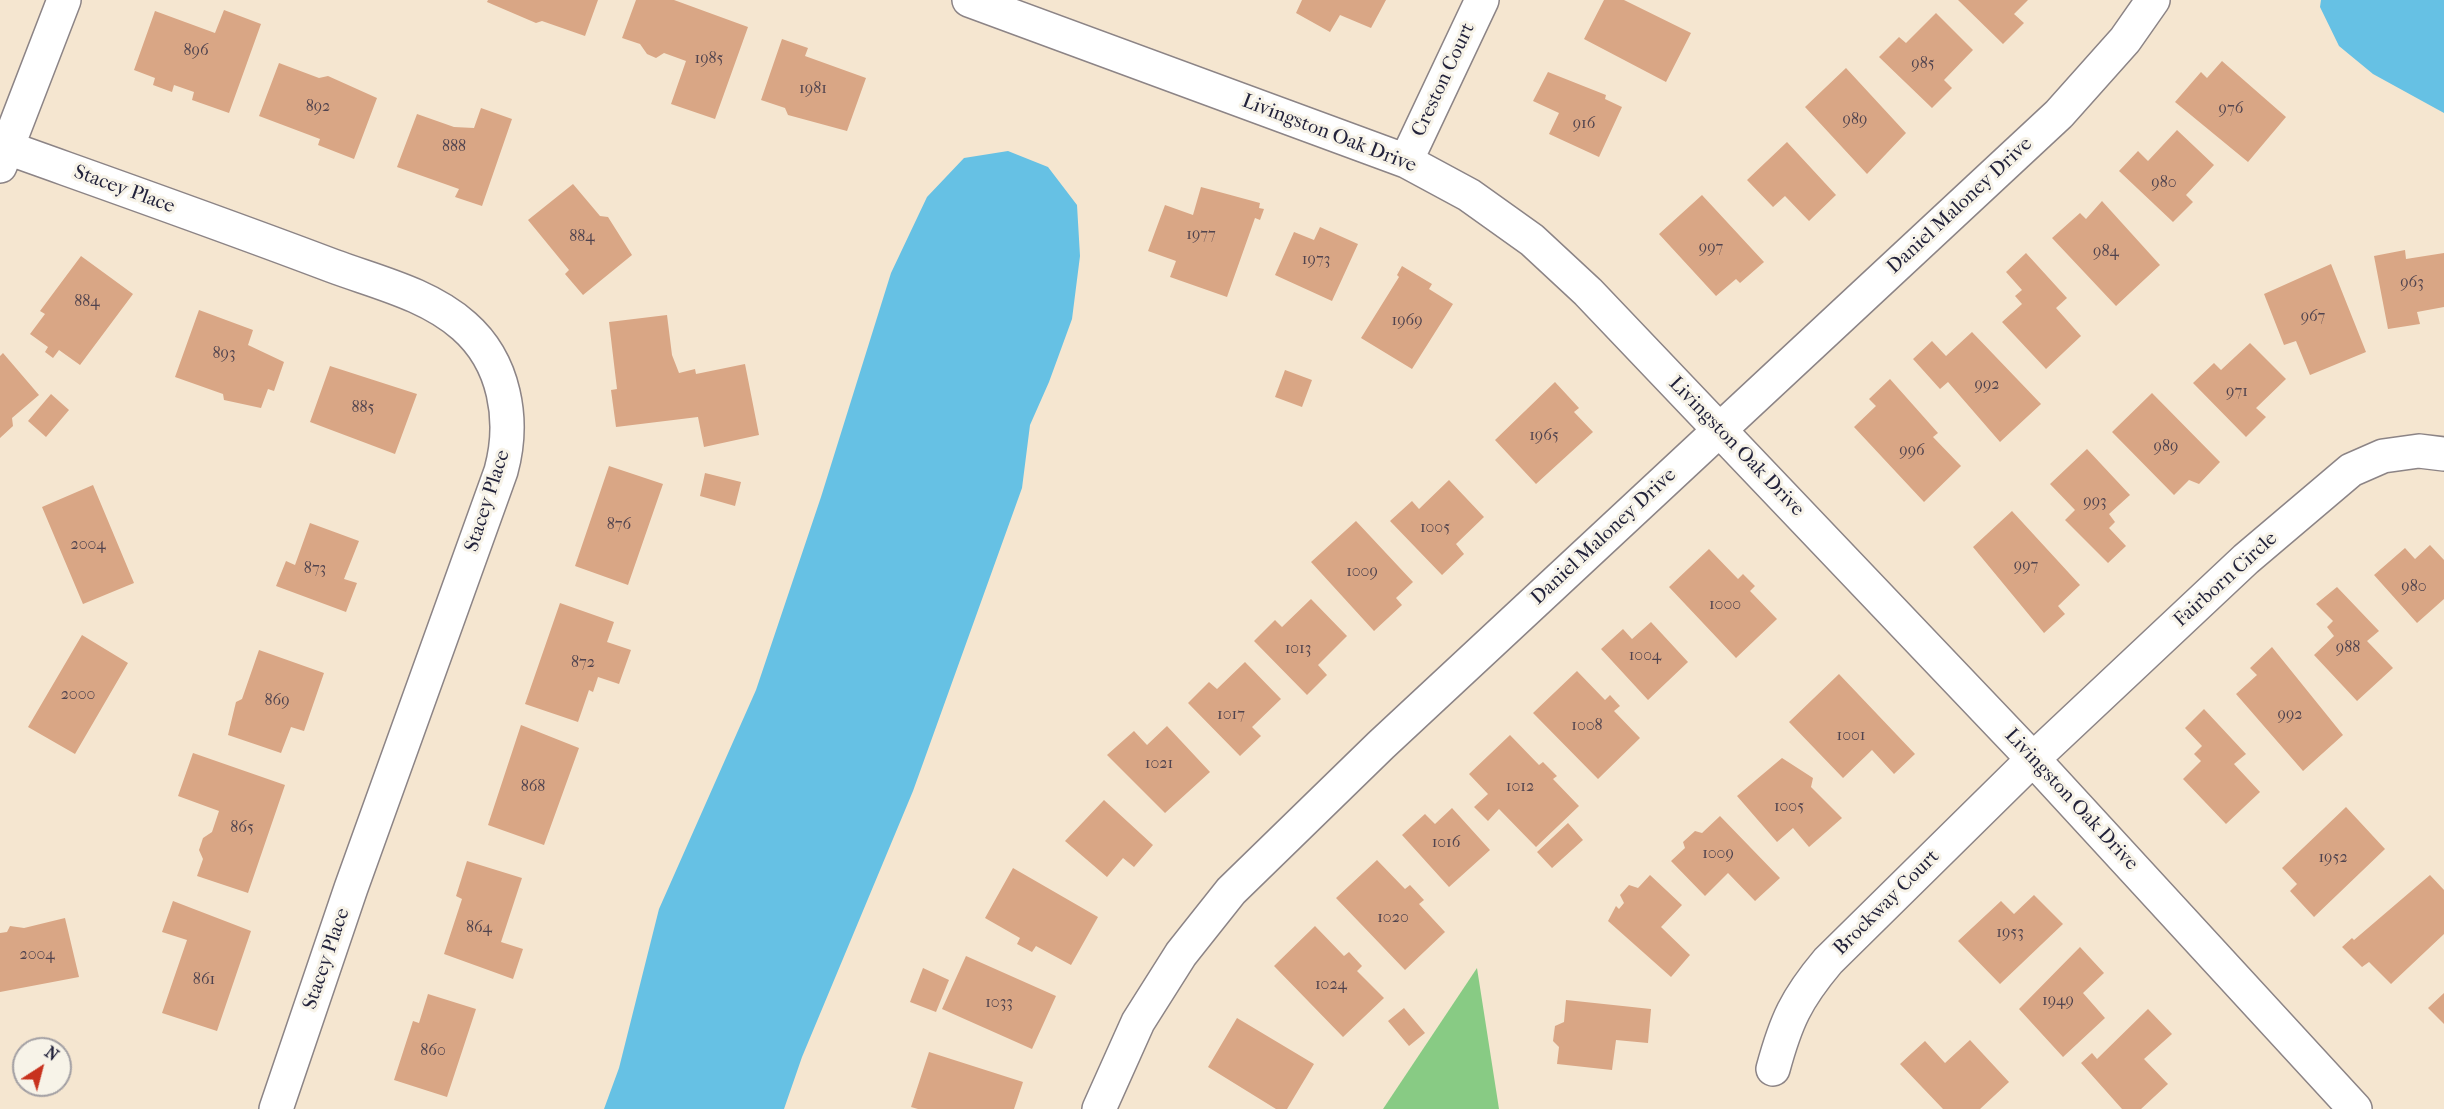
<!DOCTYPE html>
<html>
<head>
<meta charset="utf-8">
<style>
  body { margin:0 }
  #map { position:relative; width:2444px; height:1109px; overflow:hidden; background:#f5e6d0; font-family:"IM FELL French Canon",serif }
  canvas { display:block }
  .north { position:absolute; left:12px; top:1037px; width:60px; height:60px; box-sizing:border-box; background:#f7f3e8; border:2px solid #a29fa3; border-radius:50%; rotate:36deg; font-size:16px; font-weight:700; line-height:24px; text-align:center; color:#22223b }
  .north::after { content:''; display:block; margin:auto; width:21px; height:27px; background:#c8321e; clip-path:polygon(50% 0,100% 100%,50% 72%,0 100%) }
</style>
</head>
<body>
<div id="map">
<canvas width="2444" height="1109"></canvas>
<div class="north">N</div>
</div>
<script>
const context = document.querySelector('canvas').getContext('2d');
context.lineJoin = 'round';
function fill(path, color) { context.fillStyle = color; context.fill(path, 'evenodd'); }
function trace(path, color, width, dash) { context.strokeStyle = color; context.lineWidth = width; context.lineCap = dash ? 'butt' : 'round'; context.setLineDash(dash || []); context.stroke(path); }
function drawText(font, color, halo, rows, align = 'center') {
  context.font = font + ' "IM FELL French Canon",serif'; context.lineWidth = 6; context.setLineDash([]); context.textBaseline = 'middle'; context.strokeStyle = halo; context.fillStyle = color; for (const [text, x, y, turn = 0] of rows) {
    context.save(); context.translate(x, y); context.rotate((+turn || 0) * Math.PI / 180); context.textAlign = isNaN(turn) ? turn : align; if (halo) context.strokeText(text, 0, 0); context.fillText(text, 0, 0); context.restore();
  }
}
const green = new Path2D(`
  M1477 968 1499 1109H1383Z`);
const water = new Path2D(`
  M2321 0H2444V113L2373 74 2339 46 2320 7Z
  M1008 151 1048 167 1077 205 1080 256 1072 319 1049 382 1030 425 1022 488 913 791 802 1057 784 1109H604L619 1068 659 909 756 690 821 497 891 273 927 197 964 158Z`);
const building = new Path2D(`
  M488 0H598L585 36 542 21 536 23 487 2Z
  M636 0H674L748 27 715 119 671 104 686 61 664 53 656 58 647 54 640 44 622 38Z
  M1302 0H1386L1371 28 1340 15 1330 32 1296 13Z
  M1604 0H1624L1691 33 1666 82 1584 39Z
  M1958 0H2028L2014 14 2024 23 2003 44Z
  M224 10 261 24 229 113 192 100 194 92 174 85 172 92 153 85 155 78 134 70 155 11 215 33Z
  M1936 13 1973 50 1944 80 1952 88 1932 108 1879 57 1899 37 1906 43Z
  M782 39 808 48 805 56 866 78 847 131 788 115 785 108 761 100Z
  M2222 61 2286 117 2248 162 2175 102 2201 72 2207 78Z
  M279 63 319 78 328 76 377 98 354 159 318 145 320 139 259 116Z
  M1846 68 1906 133 1867 174 1805 107Z
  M1548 72 1606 95 1605 99 1622 107 1599 157 1549 134 1559 113 1533 101Z
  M481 108 512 119 482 206 455 197 459 189 397 167 417 114 454 127 474 128Z
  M2177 130 2214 165 2186 195 2193 202 2173 222 2119 171 2138 151 2148 161Z
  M1787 142 1836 195 1809 221 1785 196 1773 207 1747 180Z
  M573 184 600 216 608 217 632 255 583 295 565 274 569 270 528 220Z
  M1201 187 1260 203 1259 208 1264 209 1260 220 1255 218 1227 297 1170 277 1176 261 1148 251 1165 205 1193 215Z
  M1702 195 1764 262 1740 283 1736 279 1716 296 1659 234Z
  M2102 201 2160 265 2116 306 2052 238 2080 213 2086 219Z
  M1320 227 1358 244 1332 301 1275 275 1294 232 1314 240Z
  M2405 250 2406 259 2444 253V307L2417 312 2420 324 2388 329 2374 256Z
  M2026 253 2067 298 2056 308 2081 336 2046 369 2002 322 2022 304 2015 296 2022 290 2006 272Z
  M81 256 133 294 80 365 59 350 53 358 45 352 48 347 30 334 45 314 40 311Z
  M2331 264 2366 352 2310 375 2296 341 2284 345 2264 294Z
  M1402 266 1432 284 1429 289 1453 304 1412 369 1361 338 1399 277 1397 275Z
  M199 310 253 330 248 345 284 362 274 391 268 389 261 408 224 400 223 394 175 377Z
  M667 315 672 355 679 373 695 369 696 374 745 364 759 435 704 447 698 417 616 427 611 390 617 389 609 322Z
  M1972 332 2041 404 2000 442 1948 382 1940 389 1913 359 1932 341 1946 356Z
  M2250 343 2286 379 2256 408 2266 417 2246 437 2193 383 2214 363 2221 370Z
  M3 353 39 395 12 418 13 426 0 438V356Z
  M330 366 417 394 395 454 310 422Z
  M1285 370 1312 380 1302 407 1275 397Z
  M1890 379 1938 433 1933 437 1961 466 1924 502 1854 427 1876 406 1869 399Z
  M1555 382 1579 408 1574 412 1593 432 1536 484 1495 440Z
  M2152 393 2220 462 2199 484 2189 480 2174 495 2112 432Z
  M51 394 69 410 46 437 28 421Z
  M2087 449 2130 495 2109 514 2115 522 2109 528 2126 546 2108 563 2065 520 2075 510 2050 484Z
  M609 466 663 484 628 585 575 566Z
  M705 473 741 482 735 506 700 496Z
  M1449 480 1484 517 1456 544 1464 554 1442 575 1390 521 1412 501 1419 509Z
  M93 485 134 583 83 604 42 507Z
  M2012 511 2080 585 2058 606 2065 614 2044 633 1973 547Z
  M1356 521 1413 582 1396 598 1402 605 1374 631 1311 562Z
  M310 523 359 541 344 579 357 583 346 612 276 586 286 561 295 565Z
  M2430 545 2444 560V599L2417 623 2374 575 2405 548 2415 559Z
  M1709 549 1738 579 1743 574 1755 586 1750 591 1777 619 1736 658 1669 587Z
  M2337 587 2379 631 2367 641 2393 668 2357 701 2314 655 2334 636 2327 627 2333 621 2316 604Z
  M1311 599 1347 636 1318 665 1327 675 1307 695 1254 641 1275 620 1282 627Z
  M560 603 614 622 607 642 631 650 619 684 598 677 593 692 589 690 578 722 525 704Z
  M1651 622 1688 662 1648 700 1601 649 1623 629 1632 639Z
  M82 635 128 663 75 754 28 727Z
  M2272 647 2343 735 2303 771 2236 694 2257 675 2250 668Z
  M259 650 324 673 304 731 291 727 281 753 228 735 236 702 242 699Z
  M1245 662 1281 699 1252 727 1261 736 1240 756 1188 703 1209 682 1217 689Z
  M1577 671 1605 700 1610 695 1620 706 1614 711 1640 738 1598 779 1533 713Z
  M1839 674 1915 754 1894 774 1872 750 1843 778 1789 722Z
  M2204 709 2246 754 2234 764 2260 792 2226 824 2183 779 2201 761 2194 754 2202 746 2185 728Z
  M521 725 579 748 544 845 488 825Z
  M1167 726 1210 772 1165 813 1107 755 1134 731 1147 745Z
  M1510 735 1539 765 1543 762 1557 776 1553 779 1579 806 1536 847 1499 809 1488 821 1474 807 1488 794 1469 774Z
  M193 753 285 785 248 893 197 876 203 859 199 850 203 838 212 832 219 811 178 796Z
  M1782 758 1813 778 1811 787 1842 818 1809 847 1793 828 1777 842 1737 796Z
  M1104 800 1153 845 1134 867 1123 858 1107 877 1065 841Z
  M2346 807 2385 849 2314 917 2290 891 2297 884 2282 868Z
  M1452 808 1490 850 1449 887 1402 835 1425 814 1435 824Z
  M1720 816 1780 878 1755 901 1728 873 1705 896 1671 861 1685 848 1683 842 1695 831 1702 833Z
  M1568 823 1583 840 1552 868 1537 852Z
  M1377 860 1405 889 1410 885 1424 900 1419 904 1445 932 1405 970 1336 898Z
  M467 861 522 878 501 942 523 949 513 979 444 954 462 899 456 896Z
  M1013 868 1098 917 1071 965 1036 946 1032 952 1017 944 1020 938 985 918Z
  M1650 875 1682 905 1661 927 1690 955 1671 977 1608 921 1616 906 1619 909 1624 903 1620 895 1629 885 1638 888Z
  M2430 875 2444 890V934L2391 984 2369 962 2362 967 2342 947 2352 938 2354 940Z
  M2034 895 2063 924 2000 984 1958 941 2001 901 2014 914Z
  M173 901 251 931 217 1031 162 1013 187 940 162 932Z
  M65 918 79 977 0 992V933L7 932 10 926 24 928Z
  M1315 926 1344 956 1349 952 1362 966 1357 971 1384 998 1343 1037 1274 966Z
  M2080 947 2104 973 2083 993 2105 1018 2063 1057 2019 1009Z
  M966 956 1056 996 1032 1049 942 1009Z
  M923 968 949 980 936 1012 910 1002Z
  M2444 993V1024L2428 1008Z
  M428 994 476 1009 447 1097 394 1080 413 1021 419 1023Z
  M1566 1000 1651 1009 1648 1043 1616 1040 1612 1070 1557 1064 1559 1047 1553 1041 1555 1026 1564 1022Z
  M1404 1008 1425 1033 1409 1046 1388 1021Z
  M2148 1009 2172 1034 2144 1059 2168 1084 2141 1109H2122L2081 1063 2092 1053 2097 1059Z
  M1237 1018 1314 1064 1287 1109H1276L1208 1067Z
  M1970 1040 2009 1082 1980 1109H1943L1900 1064 1925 1041 1945 1063Z
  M929 1052 1023 1082 1014 1109H918L911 1107Z`);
const minor = new Path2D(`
  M969 0 1406 161 1469 195 1532 240 1588 292 2033 759 2355 1109
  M8 148C117 187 225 225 333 266 376 282 428 294 464 326 505 362 515 420 501 471L351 888 276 1109
  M1406 161 1482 0
  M0 166 64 0
  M1773 1069C1786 1021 1796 999 1828 961L2033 759 2246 559 2351 470 2383 456 2419 451 2444 454
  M1099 1109 1138 1022 1181 954 1231 891 1381 745 2059 114 2125 40 2153 0`);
const numberNames = [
  ["896",196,51],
  ["1985",709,59],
  ["985",1923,64],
  ["1981",813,89],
  ["892",318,107],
  ["976",2231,109],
  ["989",1855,120],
  ["916",1584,124],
  ["888",454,147],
  ["980",2164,183],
  ["1977",1201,235],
  ["884",582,237],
  ["997",1711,248],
  ["984",2106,252],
  ["1973",1316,260],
  ["963",2412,283],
  ["884",87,302],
  ["967",2313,317],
  ["1969",1407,321],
  ["893",224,354],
  ["992",1987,385],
  ["971",2237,392],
  ["885",363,408],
  ["1965",1544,436],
  ["989",2166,447],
  ["996",1912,451],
  ["993",2095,502],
  ["876",619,525],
  ["1005",1435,528],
  ["2004",88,545],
  ["997",2026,566],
  ["873",315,569],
  ["1009",1362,572],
  ["980",2414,587],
  ["1000",1725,605],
  ["988",2348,648],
  ["1013",1298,649],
  ["1004",1645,656],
  ["872",583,663],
  ["2000",78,695],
  ["869",277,701],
  ["1017",1231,715],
  ["992",2290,715],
  ["1008",1587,726],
  ["1001",1851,736],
  ["1021",1159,764],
  ["868",533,787],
  ["1012",1520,787],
  ["1005",1789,807],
  ["865",242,828],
  ["1016",1446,843],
  ["1009",1718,854],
  ["1952",2333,858],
  ["1020",1393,918],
  ["864",479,928],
  ["1953",2010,933],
  ["2004",37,955],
  ["861",204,980],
  ["1024",1331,985],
  ["1949",2058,1001],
  ["1033",999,1003],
  ["860",433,1051]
];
const streetNames = [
  ["Creston Court",1444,80,-65],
  ["Livingston Oak Drive",1329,134,21],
  ["Stacey Place",124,190,20],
  ["Daniel Maloney Drive",1960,206,-43],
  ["Livingston Oak Drive",1736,447,46],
  ["Stacey Place",488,501,-72],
  ["Daniel Maloney Drive",1604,537,-43],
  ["Fairborn Circle",2226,580,-42],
  ["Livingston Oak Drive",2071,800,47],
  ["Brockway Court",1887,903,-45],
  ["Stacey Place",327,959,-71]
];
fill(green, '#88cb84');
fill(water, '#66c1e4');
fill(building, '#d9a685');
trace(minor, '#8c8486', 36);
trace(minor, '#fff', 33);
drawText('16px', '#50434e', null, numberNames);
drawText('20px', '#22223b', '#f7f3e8', streetNames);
</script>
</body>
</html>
